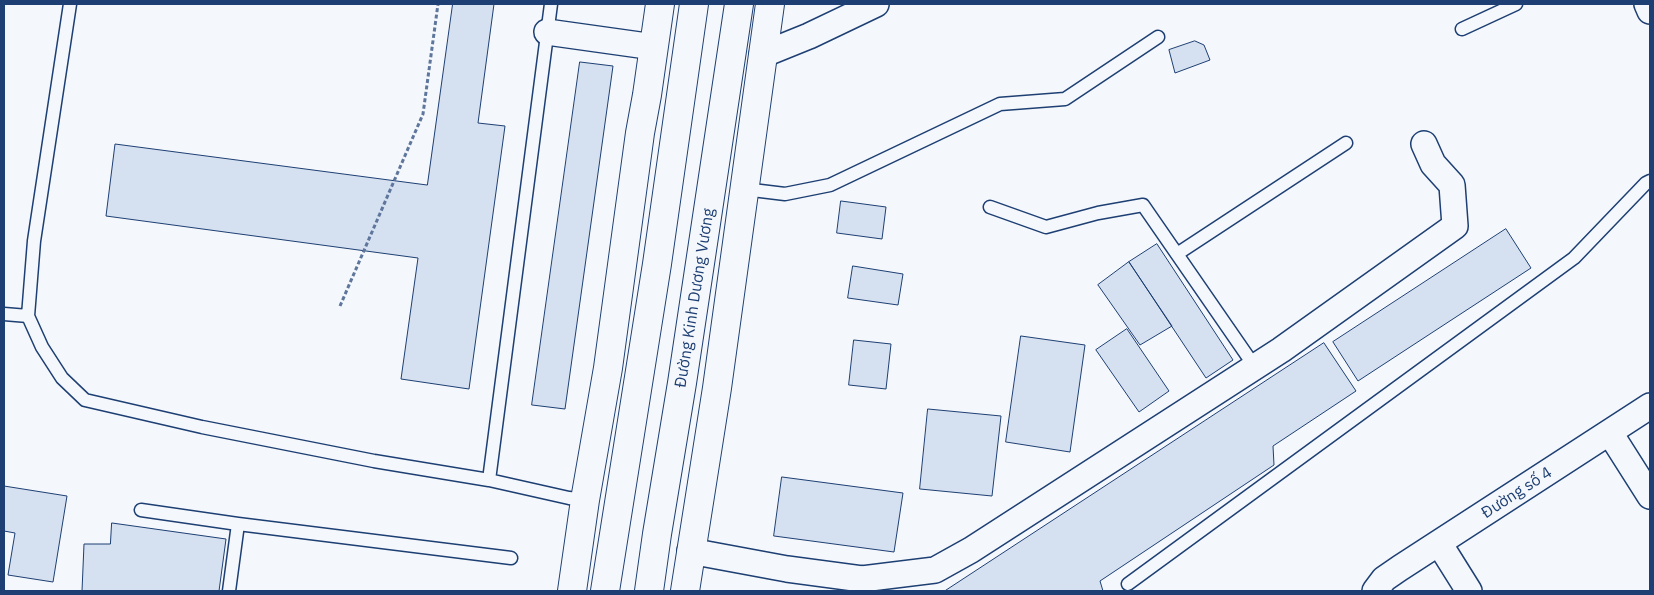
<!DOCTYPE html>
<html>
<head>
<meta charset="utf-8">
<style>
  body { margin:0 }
  #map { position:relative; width:1654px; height:595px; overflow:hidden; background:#f4f7fb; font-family:"IBM Plex Sans",sans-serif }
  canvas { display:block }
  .frame { position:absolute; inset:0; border:5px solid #1d3f73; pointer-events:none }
</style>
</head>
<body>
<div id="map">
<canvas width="1654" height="595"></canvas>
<div class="frame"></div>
</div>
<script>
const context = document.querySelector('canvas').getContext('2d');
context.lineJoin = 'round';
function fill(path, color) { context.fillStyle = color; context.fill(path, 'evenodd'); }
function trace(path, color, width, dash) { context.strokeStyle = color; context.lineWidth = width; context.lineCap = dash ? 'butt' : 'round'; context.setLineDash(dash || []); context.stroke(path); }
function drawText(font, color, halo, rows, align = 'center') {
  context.font = font + ' "IBM Plex Sans",sans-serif'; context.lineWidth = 4; context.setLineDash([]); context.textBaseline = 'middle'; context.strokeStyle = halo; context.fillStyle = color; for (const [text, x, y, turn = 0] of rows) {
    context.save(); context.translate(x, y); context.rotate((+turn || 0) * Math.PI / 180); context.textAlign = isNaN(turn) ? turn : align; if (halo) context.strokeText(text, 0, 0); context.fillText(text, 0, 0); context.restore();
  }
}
const building = new Path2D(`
  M453 4H494L478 123 505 126 469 389 401 379 418 258 106 216 115 144 427 185Z
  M1195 41 1204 45 1210 60 1175 73 1169 50Z
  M580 62 613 66 565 409 532 405Z
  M841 201 886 207 882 239 837 233Z
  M1506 229 1531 268 1358 381 1333 342Z
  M1157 244 1233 360 1206 378 1129 262Z
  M1129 262 1172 326 1140 345 1098 285Z
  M853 266 903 274 898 305 848 298Z
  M1127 329 1169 391 1139 412 1096 350Z
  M1021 336 1085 345 1070 452 1006 442Z
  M854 340 891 344 886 389 849 385Z
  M1324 343 1356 391 1273 446 1274 465 1100 581 1103 591H945Z
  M928 409 1001 416 992 496 920 489Z
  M782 477 903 493 894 552 774 536Z
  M4 486 67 496 53 582 8 575 15 533 4 531Z
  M112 523 226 539 219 591H82L84 544H110Z`);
const path = new Path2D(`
  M340 306 423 114 438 4`);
const service = new Path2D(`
  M70 4 34 241 28 316 42 347 62 378 85 400 202 427 374 461 489 480 569 498 585 500
  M1462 29 1516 4
  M744 189 785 194 830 185 1000 104 1065 99 1158 37
  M990 207 1046 227 1098 213 1143 205 1255 367
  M1177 254 1346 143
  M4 314 28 316
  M489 480 551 4
  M141 510 238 524 511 558
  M1128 584 1574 258 1646 183 1650 181
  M229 591 238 524`);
const minor = new Path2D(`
  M1647 4 1650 11
  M547 32 654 47
  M762 55 809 36 876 4
  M1610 433 1650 496
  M1439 543 1469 591
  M690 551 787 569 862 579 935 570 971 550 1281 350 1455 226 1452 185 1433 164 1424 144
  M1375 591 1384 579 1400 568 1650 406`);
const primary = new Path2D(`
  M572 591 585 500 608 368 640 133 647 95 660 4
  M605 591 657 264 694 4
  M649 591 657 534 682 383 739 4
  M685 591 717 388 770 4`);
const streetNames = [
  ["Đường Kinh Dương Vương",695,298,-81],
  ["Đường số 4",1517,493,-33]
];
fill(building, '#d5e0f0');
trace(building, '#1d3f73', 1);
trace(service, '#1d3f73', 15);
trace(minor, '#1d3f73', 28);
trace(primary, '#1d3f73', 30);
trace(path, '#5e769c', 3, [4, 2.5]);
trace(service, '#f4f7fb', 12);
trace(minor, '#f4f7fb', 25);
trace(primary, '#f4f7fb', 28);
drawText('16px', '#1d3f73', '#f4f7fb', streetNames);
</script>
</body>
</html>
